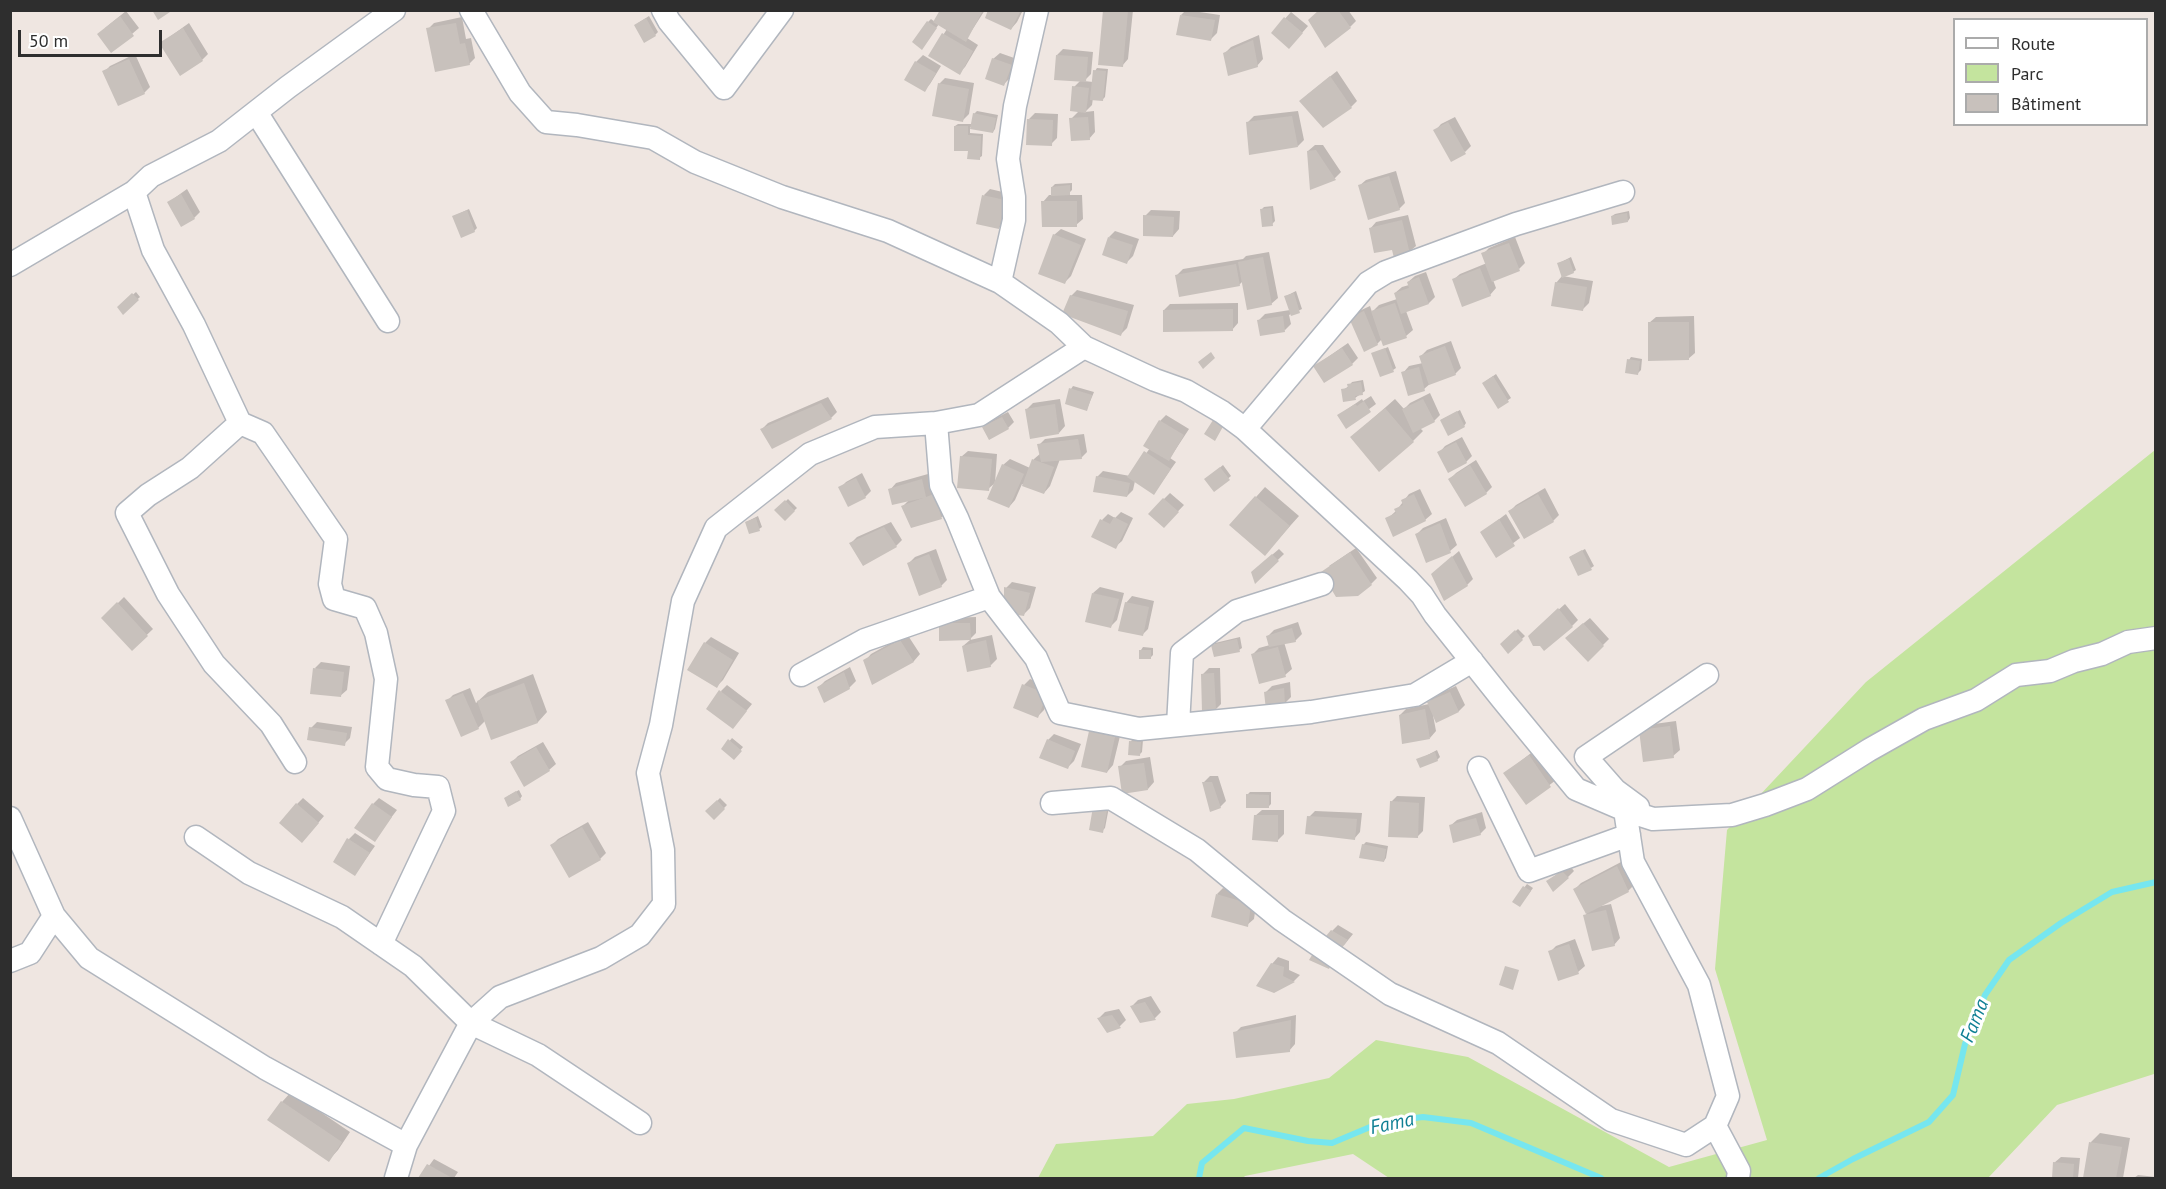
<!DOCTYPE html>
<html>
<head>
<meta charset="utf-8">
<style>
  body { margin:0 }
  #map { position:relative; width:2166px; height:1189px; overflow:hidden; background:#efe6e1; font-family:"PT Sans",sans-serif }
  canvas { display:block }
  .frame { position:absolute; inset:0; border:12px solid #2e2e2e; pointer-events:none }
  .legend { position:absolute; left:1953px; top:18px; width:195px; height:108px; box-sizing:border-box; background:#fff; border:2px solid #ababab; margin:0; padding:8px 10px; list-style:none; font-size:18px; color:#2e2e2e }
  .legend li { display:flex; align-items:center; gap:12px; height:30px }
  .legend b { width:30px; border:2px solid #ababab }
  .scale { position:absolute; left:18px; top:30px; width:144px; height:27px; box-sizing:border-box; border:3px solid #2e2e2e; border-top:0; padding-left:8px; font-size:18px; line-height:21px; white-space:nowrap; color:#2e2e2e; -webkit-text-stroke:4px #fff; paint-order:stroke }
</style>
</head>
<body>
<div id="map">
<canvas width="2166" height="1189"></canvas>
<div class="frame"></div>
<ul class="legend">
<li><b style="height:8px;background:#fff"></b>Route</li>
<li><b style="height:16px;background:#c4e49e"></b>Parc</li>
<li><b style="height:16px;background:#c8c1bc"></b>Bâtiment</li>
</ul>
<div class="scale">50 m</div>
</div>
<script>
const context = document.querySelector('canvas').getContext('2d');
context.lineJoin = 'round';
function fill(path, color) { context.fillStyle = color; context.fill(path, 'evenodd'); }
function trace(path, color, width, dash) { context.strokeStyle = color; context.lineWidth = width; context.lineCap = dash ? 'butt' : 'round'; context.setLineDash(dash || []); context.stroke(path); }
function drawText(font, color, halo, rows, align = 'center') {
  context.font = font + ' "PT Sans",sans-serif'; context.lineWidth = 6; context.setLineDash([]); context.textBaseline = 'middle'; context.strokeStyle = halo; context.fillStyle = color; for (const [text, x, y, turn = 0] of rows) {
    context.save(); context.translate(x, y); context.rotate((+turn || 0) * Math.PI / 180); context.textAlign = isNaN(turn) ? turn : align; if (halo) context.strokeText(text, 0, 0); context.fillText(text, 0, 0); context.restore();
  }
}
const green = new Path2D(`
  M2155 450 2154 1074 2057 1105 1988 1178H1389L1353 1154 1245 1176 1243 1178H1038L1056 1144 1153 1136 1187 1104 1234 1099 1329 1078 1376 1040 1468 1057 1669 1167 1767 1140 1715 969 1727 830 1866 682Z`);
const shadow = new Path2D(`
  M941 10H985L967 38 978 45 965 67 959 73 930 55 947 29 939 24 924 45 928 22 931 19 935 22Z
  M990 10H1023L1017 22 1011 29Z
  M1105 10H1133L1128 59 1122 66Z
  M1186 10 1220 15 1217 33 1211 39 1181 15Z
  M1320 10H1348L1356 21 1350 27Z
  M126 11 139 28 112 51 105 28Z
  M1291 12 1308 26 1295 41 1273 32Z
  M649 16 658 32 655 35 638 23Z
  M462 17 466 39 471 38 475 58 469 64 428 29 434 23Z
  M189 23 208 54 202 60 161 43Z
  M1259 35 1263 59 1257 66 1225 53 1231 47Z
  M1063 49 1093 52 1091 74 1084 81 1093 82 1095 71 1097 68 1108 69 1105 97 1102 100 1093 98 1092 105 1085 112 1094 111 1095 132 1089 139 1071 119 1079 111 1074 87 1081 80 1057 55Z
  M1000 53 1017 59 1010 78 1004 84 993 59Z
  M135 54 150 87 144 93 104 72 110 66Z
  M923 55 941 66 930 84 924 90 906 79 916 62Z
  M1337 71 1357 101 1351 107 1307 95Z
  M945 78 974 83 969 114 963 120 939 84Z
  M977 111 998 115 995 129 993 132 970 127V133L983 134 982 156 979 158 969 150 955 126 958 124H972L974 114Z
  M1298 111 1304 140 1298 146 1248 122 1254 116Z
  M1035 113 1058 114 1057 138 1051 144 1029 119Z
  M1455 117 1471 146 1465 152 1435 131 1441 124Z
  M1315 145H1323L1341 172 1335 178 1311 188 1308 151Z
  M1396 171 1405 203 1399 209 1359 186 1366 180Z
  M1072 183V190L1067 195H1082L1083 219 1076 225 1043 202 1049 195H1053L1052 187 1055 184Z
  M187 189 200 212 194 218 169 202Z
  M990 189 1011 194 1005 222 999 228 984 195Z
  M1273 206 1275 221 1272 224 1261 210 1264 207Z
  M469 209 477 228 474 231 454 216Z
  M1151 210 1180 211 1179 229 1173 236 1145 216Z
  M1629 211 1630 218 1628 221 1612 216 1615 214Z
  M1408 215 1416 246 1409 252 1393 248 1370 229 1376 222Z
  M1061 229 1086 239 1071 276 1065 282 1054 235Z
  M1115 231 1139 239 1133 256 1127 262 1109 237Z
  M1515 237 1525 263 1519 269 1493 280 1496 288 1490 295 1453 280 1460 274 1487 263 1483 254 1489 248Z
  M1269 252 1278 298 1271 304 1243 281 1239 285 1177 275 1183 269 1243 259 1246 256Z
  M1571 257 1576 270 1573 272 1559 263Z
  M1426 272 1435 297 1429 303 1406 311 1413 330 1406 336 1382 339 1377 344 1351 318 1357 312 1370 306 1372 312 1379 305 1397 299 1395 293 1402 287 1409 285 1408 282 1415 276Z
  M1562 276 1593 281 1589 303 1583 309 1556 283Z
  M1077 290 1134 305 1127 328 1121 334 1071 296Z
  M1296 291 1302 309 1289 315 1291 324 1285 330 1259 320 1265 314 1290 310 1286 296Z
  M136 292 140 297 123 312 119 307Z
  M1238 303V323L1232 330 1164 310 1170 304Z
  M1694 316 1695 353 1688 359 1649 323 1656 317Z
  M1451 341 1461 368 1455 374 1431 383 1424 389 1403 373 1409 366 1423 363 1421 356 1427 350Z
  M1348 343 1358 358 1352 364 1315 366Z
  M1388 347 1396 368 1393 370 1373 354Z
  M1631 357 1642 359 1641 370 1638 373 1629 360Z
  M1496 374 1511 398 1498 407 1486 381Z
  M1363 380 1365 391 1355 398 1343 390 1349 386 1352 382Z
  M1073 386 1094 392 1087 409 1071 389Z
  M1430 393 1440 415 1434 421 1420 428 1423 431 1413 441 1362 428 1395 399 1404 409 1410 403Z
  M1371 396 1376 404 1346 426 1339 415 1362 399 1363 401Z
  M828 397 837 412 831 418 762 429 768 423Z
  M1060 399 1065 426 1059 433 1027 409 1033 403Z
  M1460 410 1466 423 1464 426 1441 420Z
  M1008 412 1014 422 1008 428 984 427 990 421Z
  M1166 415 1189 429 1170 458 1176 462 1154 493 1135 481 1133 490 1127 496 1097 477 1103 471 1130 476 1150 448 1160 421Z
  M1084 434 1087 452 1081 458 1060 459 1050 486 1044 493 1022 484 1015 500 1009 507 1003 465 1010 459 1030 468 1034 459 1041 453 1039 445 1045 439Z
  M1462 437 1472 456 1466 462 1439 453 1445 446Z
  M968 451 997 454 995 483 988 489 961 457Z
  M1476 460 1492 487 1486 493 1450 479 1456 473Z
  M1223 465 1231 476 1214 490 1209 477Z
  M862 473 871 491 865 497 840 488 846 482Z
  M928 474 932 492 948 511 942 517 911 526 903 506 910 499 890 490 896 483Z
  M1265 487 1299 516 1274 544 1231 525Z
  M1545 488 1559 515 1553 521 1524 537 1510 511 1516 505Z
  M1420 489 1432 514 1425 520 1387 519 1396 511 1409 494Z
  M1170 493 1184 505 1164 526 1150 513Z
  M788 499 797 508 785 519 777 510Z
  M1121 512 1133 518 1122 541 1115 547 1102 520 1108 514 1115 518Z
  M1506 514 1520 538 1496 556 1482 532Z
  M758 516 762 527 759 529 746 522Z
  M1446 518 1457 545 1450 551 1426 561 1417 534 1423 528Z
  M891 522 902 540 896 546 851 543 857 537Z
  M1356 548 1377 578 1371 584 1329 566Z
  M936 549 947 580 941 586 909 563 915 557Z
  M1279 549 1284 554 1256 581 1259 566Z
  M1585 549 1594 566 1591 568 1570 557Z
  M1459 551 1473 579 1467 585 1439 568Z
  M1012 582 1036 587 1030 608 1024 614 1006 588Z
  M1100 587 1124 593 1117 620 1111 626 1093 593Z
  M1132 596 1154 601 1148 629 1142 635 1126 603Z
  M124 597 153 629 132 649 103 618Z
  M1565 604 1578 620 1572 626 1536 630Z
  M976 617V633L970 639 941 624 947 618Z
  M1590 618 1609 639 1588 660 1573 632Z
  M1298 622 1302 634 1295 641 1284 642 1292 669 1285 675 1253 654 1259 648 1270 645 1268 636 1274 630Z
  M1518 629 1525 636 1508 652 1502 644Z
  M907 634 920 654 914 661 873 683 865 661 871 654Z
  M992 635 997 659 990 666 963 646 970 640Z
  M711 637 739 653 723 680 717 686 705 643Z
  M1240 637 1242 648 1239 650 1213 645 1215 643Z
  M1143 647 1153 648V655L1150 658 1141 650Z
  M321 662 350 666 347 690 340 696 315 668Z
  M850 667 856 681 849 688 819 687 825 681Z
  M1209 668H1220L1221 704 1215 710 1202 675Z
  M533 674 547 712 538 722 492 738 486 720 478 728 447 701 453 695 470 688 476 703 488 692Z
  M1030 679 1052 688 1044 710 1038 716 1024 685Z
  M1290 682 1291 697 1284 704 1266 692 1272 686Z
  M727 685 752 704 733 727 721 691Z
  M1456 686 1465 705 1459 711 1437 721 1433 715 1436 731 1430 738 1400 715 1406 709 1429 704 1428 703 1434 696Z
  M1676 721 1680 750 1673 756 1645 760 1647 725Z
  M317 722 352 727 350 738 344 744 311 728Z
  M1097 726 1121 732 1113 765 1107 772 1091 732Z
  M1054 734 1081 744 1074 761 1068 767 1048 740Z
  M732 738 743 747 734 758 723 749Z
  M1133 739 1143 740 1142 752 1140 754 1130 742Z
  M543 742 556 764 549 770 525 784 512 762 518 756Z
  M1437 750 1440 757 1437 760H1418Z
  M1535 750 1556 780 1526 803 1505 773Z
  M1150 757 1154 782 1148 789 1120 767 1126 761Z
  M1210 776H1218L1226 801 1220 807 1204 782Z
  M519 790 522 796 520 799 508 796Z
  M1250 792H1271V804L1268 807 1247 795Z
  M1397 796 1425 797 1423 831 1417 837 1391 802Z
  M303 798 324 816 308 835 297 804Z
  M379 798 397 810 374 840 373 804Z
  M720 798 727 805 714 818 707 811Z
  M1109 807 1105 828 1102 831 1094 808Z
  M1262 810H1284V834L1277 841 1255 816Z
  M1315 811 1362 813 1360 832 1354 839 1309 817Z
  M1482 812 1486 828 1480 834 1450 826 1457 820Z
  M588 822 606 853 600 859 552 845 558 839Z
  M355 833 375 846 355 874 349 839Z
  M1366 842 1388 846 1386 858 1384 861 1363 845Z
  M1623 861 1635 884 1628 891 1596 907 1611 904 1620 938 1614 945 1585 916 1587 913 1575 889 1581 883Z
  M1569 865 1574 871 1568 877 1548 881Z
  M1527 884 1533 888 1522 903 1514 901Z
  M1223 888 1257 898 1254 919 1247 925 1217 894Z
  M1338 925 1353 934 1344 945 1332 931Z
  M1575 939 1585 966 1578 972 1559 979 1550 952 1556 946Z
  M1278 957 1289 961V970L1300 975 1294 981 1274 992 1272 964Z
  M1151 996 1161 1012 1155 1018 1140 1022 1132 1006 1138 1000Z
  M1119 1009 1126 1020 1120 1026 1107 1031 1099 1018 1105 1012Z
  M1296 1015 1295 1044 1289 1051 1235 1033 1241 1027Z
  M291 1092 350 1132 338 1150 329 1160 269 1120 282 1102Z
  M2100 1133 2130 1138 2123 1178H2084L2091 1142Z
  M2061 1157 2080 1158 2078 1178H2053L2054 1163Z
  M434 1159 458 1172 454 1178H420Z
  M2138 1175 2156 1177V1178H2134Z`);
const stream = new Path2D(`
  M1199 1178 1202 1163 1244 1128 1308 1141 1332 1143 1382 1122 1423 1117 1471 1123 1601 1178
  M1819 1178 1853 1159 1929 1122 1953 1095 1965 1044 1985 995 2009 960 2061 923 2112 892 2156 882`);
const building = new Path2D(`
  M152 10H173L158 20Z
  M940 10H983L966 42 933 22Z
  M988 10H1021L1011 30 985 18Z
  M1103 10H1128L1123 67 1098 65Z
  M1319 10H1338L1351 28 1325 48 1308 20Z
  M1180 15 1215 20 1211 41 1176 35Z
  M120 16 134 36 111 53 97 34Z
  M1284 17 1303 33 1289 49 1271 33Z
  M646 18 656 36 644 43 634 25Z
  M927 21 937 28 922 50 912 42Z
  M456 23 460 44 465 43 470 65 435 72 426 28Z
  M183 28 203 61 180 76 159 43Z
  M942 33 973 51 960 75 928 56Z
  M1253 40 1258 67 1228 76 1223 53Z
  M1056 55 1088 57 1086 82 1054 80Z
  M992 58 1012 65 1004 86 985 79Z
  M129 59 145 94 118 106 102 71Z
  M915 61 936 73 925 92 904 80Z
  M1093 70 1106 71 1103 101 1090 100Z
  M1330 76 1352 108 1323 128 1299 101Z
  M938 83 969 89 963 122 932 116Z
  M1072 86 1089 88 1086 113 1070 111Z
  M973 113 996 118 993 133 970 129Z
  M1292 116 1298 147 1249 155 1246 122Z
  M1088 117 1090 140 1071 141 1069 118Z
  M1027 119 1053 120 1052 146 1026 145Z
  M1448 122 1466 154 1451 162 1433 130Z
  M954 126H968V135L981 136 980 160 967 159 968 151H954Z
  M1316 150 1336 180 1310 190 1307 151Z
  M1389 176 1400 210 1368 220 1358 185Z
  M1070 185V195L1051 196V187Z
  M181 194 195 219 181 227 167 202Z
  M982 195 1005 200 999 229 976 224Z
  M1041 201H1077V227H1042Z
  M1271 208 1273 226 1262 227 1260 209Z
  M467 210 475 232 461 238 452 216Z
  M1627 213 1628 222 1612 225 1611 216Z
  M1143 215 1174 217 1173 237 1143 236Z
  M1402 220 1410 254 1394 258 1392 250 1374 253 1369 228Z
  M1053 234 1081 245 1065 284 1038 274Z
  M1108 237 1133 245 1127 264 1102 255Z
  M1509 243 1520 271 1492 282 1481 253Z
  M1263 257 1272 305 1247 310 1238 262Z
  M1569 259 1574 273 1562 278 1557 263Z
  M1236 264 1240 286 1179 297 1175 275Z
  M1480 268 1491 296 1462 307 1452 279Z
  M1419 277 1429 304 1401 314 1394 293 1409 288 1407 282Z
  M1555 282 1587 287 1583 311 1551 306Z
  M132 293 139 300 123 315 117 307Z
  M1294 293 1300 313 1291 316 1284 296Z
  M1070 295 1128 311 1121 336 1062 314Z
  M1395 303 1407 338 1383 346 1371 311Z
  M1233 309V331L1163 332V310Z
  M1364 311 1378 345 1364 352 1349 318Z
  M1283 316 1285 332 1260 336 1257 320Z
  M1648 322H1689V360L1648 361Z
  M1445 346 1456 375 1429 385 1419 356Z
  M1342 348 1353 365 1324 383 1313 366Z
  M1385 348 1394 372 1380 377 1371 353Z
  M1211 352 1215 358 1203 369 1198 362Z
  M1627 359 1640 361 1638 375 1625 373Z
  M1419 367 1425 391 1408 396 1401 372Z
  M1493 376 1509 402 1498 409 1482 383Z
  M1361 382 1363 395 1355 396 1356 400 1343 402 1341 389 1348 388 1347 384Z
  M1069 388 1092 395 1087 411 1065 404Z
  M1423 399 1435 422 1413 433 1402 409Z
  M1364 401 1371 412 1346 429 1337 415 1355 404 1357 406Z
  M821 403 832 419 772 449 760 429Z
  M1055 404 1059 434 1030 439 1025 409Z
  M1385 408 1414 442 1379 472 1350 437Z
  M1457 411 1465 427 1448 436 1440 420Z
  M1002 417 1009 429 989 440 982 427Z
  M1215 417 1225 423 1215 441 1204 434Z
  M1159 420 1184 435 1169 461 1143 446Z
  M1078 439 1082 459 1041 462 1037 444Z
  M1456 442 1467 463 1448 473 1437 452Z
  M1144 451 1171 469 1154 495 1127 477Z
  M960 456 992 459 989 491 957 488Z
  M1032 459 1054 467 1044 494 1022 486Z
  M1002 464 1024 474 1009 508 987 499Z
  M1470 465 1487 494 1465 507 1448 479Z
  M1220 467 1230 480 1214 492 1204 479Z
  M1096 476 1130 483 1127 497 1093 492Z
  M856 478 866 498 848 507 838 487Z
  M922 479 926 497 934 494 942 519 911 528 901 506 923 498 892 505 888 489Z
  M1414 494 1426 521 1393 537 1385 518 1396 513 1394 509 1403 505 1401 500Z
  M1538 494 1554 522 1524 539 1508 511Z
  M1255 496 1290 526 1265 556 1229 525Z
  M1163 498 1179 512 1164 528 1148 514Z
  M785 500 795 511 785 521 774 510Z
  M1114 517 1128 524 1116 549 1091 537 1100 519 1110 524Z
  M756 518 760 531 749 534 745 522Z
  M1499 519 1515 546 1496 558 1480 532Z
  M1440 523 1451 553 1426 563 1415 534Z
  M884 527 897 547 863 566 849 543Z
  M1582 550 1592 570 1578 576 1569 557Z
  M1350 552 1372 585 1358 596 1336 597 1321 572Z
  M929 554 942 587 919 596 907 563Z
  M1272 554 1279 561 1255 584 1251 572Z
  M1452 556 1468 586 1444 601 1431 574Z
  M1004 587 1030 593 1024 616 1004 613Z
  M1092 593 1119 599 1111 628 1085 622Z
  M117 602 148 636 132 651 101 618Z
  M1125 602 1149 607 1143 636 1118 631Z
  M1558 608 1573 627 1544 651 1540 646H1533L1528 636Z
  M939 623H970L971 640 939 641Z
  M1583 623 1604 646 1588 662 1565 638Z
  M1292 628 1296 642 1269 647 1266 636Z
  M1515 630 1523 640 1508 654 1500 644Z
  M1237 639 1240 652 1214 657 1211 645Z
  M900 640 914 662 872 685 863 660Z
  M986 640 991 667 967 672 962 646Z
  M704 642 733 660 717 688 687 670Z
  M1278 647 1286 677 1259 684 1251 654Z
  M1139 650H1151V659H1139Z
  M313 668 344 672 341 697 310 694Z
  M844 672 850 689 824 703 817 687Z
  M1214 673 1216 711 1202 712 1201 674Z
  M524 683 538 723 491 740 477 701Z
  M1022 684 1047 694 1038 718 1013 708Z
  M1284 688 1285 705 1266 710 1264 692Z
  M719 690 747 711 733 729 706 709Z
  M1450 692 1459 712 1436 723 1427 702Z
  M463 693 479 729 461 737 445 700Z
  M1425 709 1430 739 1402 744 1399 715Z
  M1670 726 1674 758 1643 762 1639 730Z
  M309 727 347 733 345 746 307 740Z
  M1089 731 1115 737 1107 773 1081 767Z
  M728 739 742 751 734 760 721 749Z
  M1047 739 1075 751 1068 769 1039 758Z
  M1129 741 1141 742 1140 756 1128 755Z
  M536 747 550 771 524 787 510 762Z
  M1435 752 1438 761 1420 768 1416 759Z
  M1529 755 1551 787 1526 805 1503 773Z
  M1144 763 1148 790 1122 794 1118 766Z
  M1202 782H1212L1221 808 1210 812Z
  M516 791 521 800 508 807 504 798Z
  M1246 794 1269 795V808H1246Z
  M717 800 725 809 714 820 705 811Z
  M1390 801 1419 803 1418 838 1388 837Z
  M296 803 319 823 302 843 279 823Z
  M372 803 392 817 375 842 354 828Z
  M1093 807 1107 810 1103 833 1089 830Z
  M1254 815H1278V842L1252 840Z
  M1307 816 1357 819 1355 840 1305 834Z
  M1476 818 1481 835 1453 843 1449 825Z
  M582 827 601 860 569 878 550 845Z
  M347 838 370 853 355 876 333 862Z
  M1362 844 1386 849 1384 862 1359 858Z
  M1617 866 1629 892 1586 914 1573 889Z
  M1562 871 1569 878 1553 892 1546 881Z
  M1523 886 1531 891 1520 907 1512 902Z
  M1216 894 1251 904 1248 927 1211 917Z
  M1606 910 1615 946 1592 951 1583 915Z
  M1331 930 1348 940 1338 953 1321 942Z
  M1569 944 1579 974 1558 981 1548 951Z
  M1317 947 1334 958 1329 969 1309 960Z
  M1271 963 1284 967 1283 976 1295 982 1274 993 1256 986Z
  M1505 966 1519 970 1513 990 1499 985Z
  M1145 1002 1156 1020 1140 1023 1130 1006Z
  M1112 1015 1121 1028 1107 1033 1097 1018Z
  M1291 1020 1290 1052 1236 1058 1233 1032Z
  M281 1101 342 1142 329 1162 267 1120Z
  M2089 1142 2122 1147 2116 1178H2083Z
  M2053 1162 2074 1164 2073 1178H2052Z
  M427 1164 452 1178H418Z`);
const minor = new Path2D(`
  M471 10 520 93 546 122 577 125 653 138 695 162 782 197 888 231 1000 282 1059 323 1084 347 1155 380 1186 391 1222 412 1245 429 1408 580 1422 595 1435 615 1502 699 1576 789 1625 810 1653 819 1732 815 1765 805 1807 789 1869 750 1924 719 1976 700 2016 675 2050 671 2074 661 2102 654 2128 642 2156 638
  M663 10 669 21 724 88 782 10
  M256 112 388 321
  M134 192 153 250 194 325 240 423 263 433 336 539 330 584 334 599 365 608 376 633 386 679 377 767 387 779 414 785 438 787 444 811 381 944
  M10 265 134 192 151 176 219 141 288 87 394 10
  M1000 282 1014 220V197L1008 159 1015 106 1037 10
  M240 423 190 468 148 495 127 513 168 594 214 664 271 724 295 762
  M936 423 941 485 957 518 989 597 1036 658 1060 713 1139 729 1311 712 1415 695 1472 661
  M1245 429 1368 283 1386 272 1516 224 1623 192
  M801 675 865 640 989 597
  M1178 725 1182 653 1237 611 1322 584
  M1479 768 1529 871 1629 835
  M1052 803 1111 798 1197 850 1282 920 1390 994 1498 1043 1611 1120 1686 1145 1715 1126
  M1638 807 1615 790 1586 757 1707 675
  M1625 810 1633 862 1699 985 1728 1096 1715 1126 1739 1171 1738 1178
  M10 818 54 916 89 958 265 1068 406 1145
  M196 837 249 873 342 917 413 966 471 1023 538 1055 640 1123
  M10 961 30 953 54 916
  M396 1178 406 1145 471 1023 500 997 601 958 640 935 664 904 663 850 648 773 661 725 683 601 716 528 810 454 875 427 936 423 979 415 1084 347`);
const waterNames = [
  ["Fama",1975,1021,-68],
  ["Fama",1392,1124,-12]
];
fill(green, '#c4e49e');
fill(shadow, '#0003');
trace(stream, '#76e6ef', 6);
fill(building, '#c8c1bc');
trace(minor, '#b1b6be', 25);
trace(minor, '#fff', 22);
drawText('italic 20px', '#0e7f93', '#fff', waterNames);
</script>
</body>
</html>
